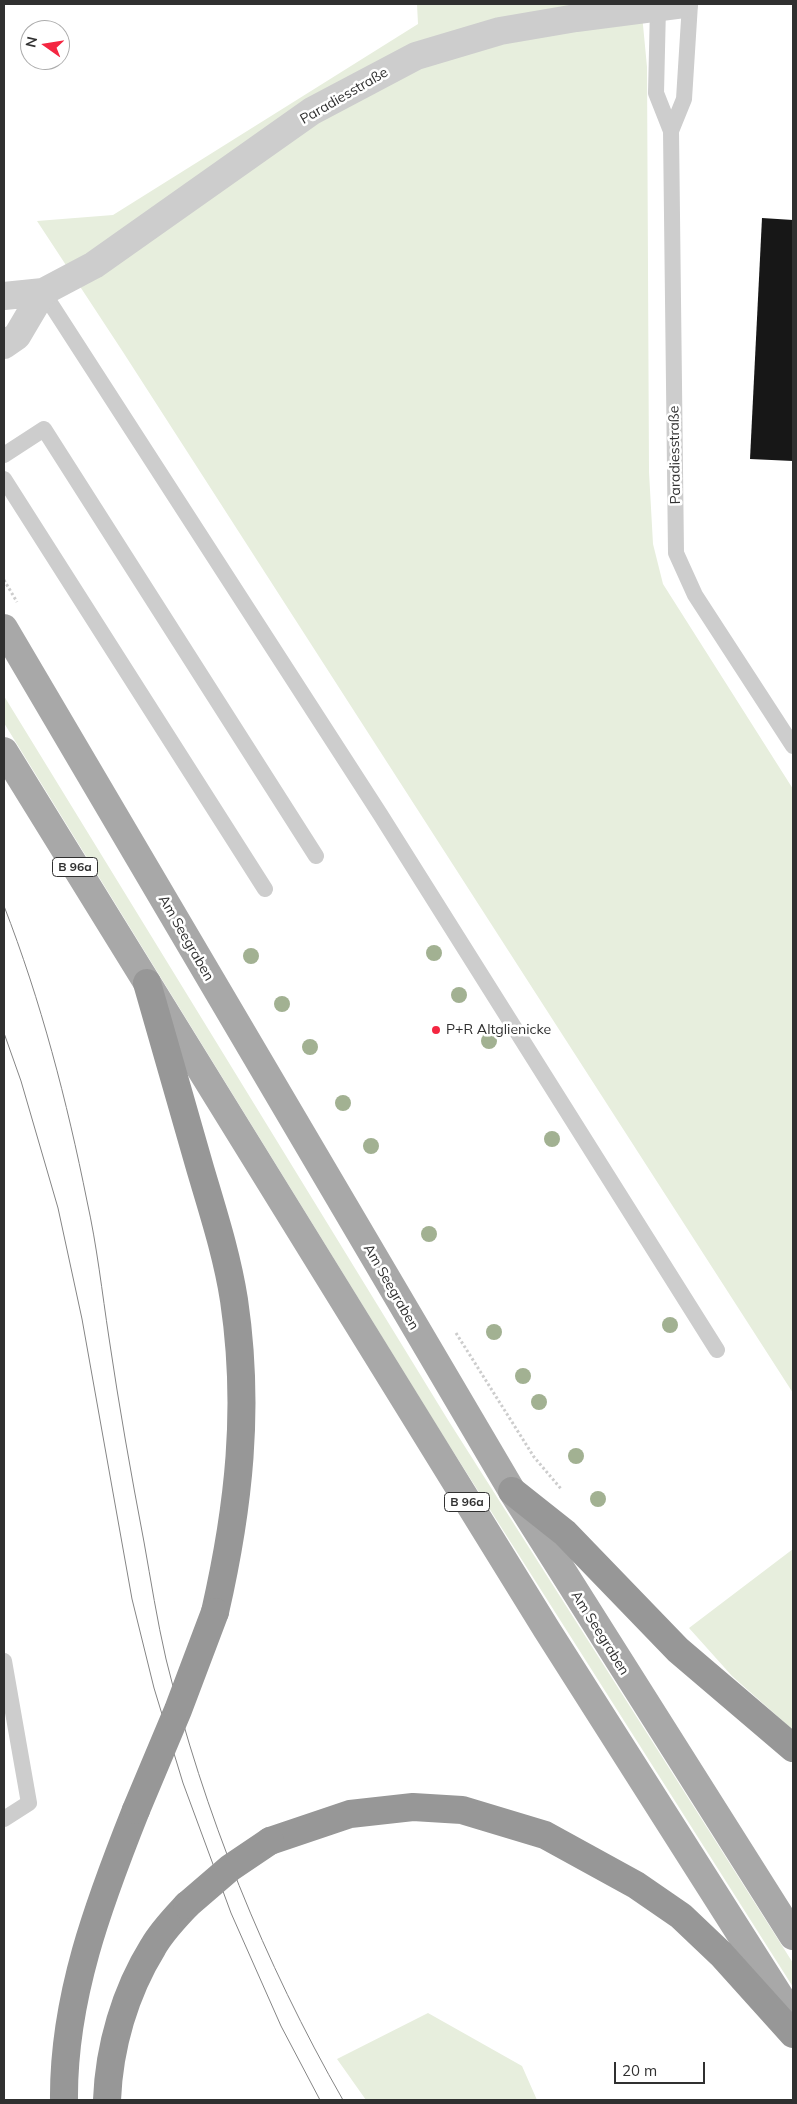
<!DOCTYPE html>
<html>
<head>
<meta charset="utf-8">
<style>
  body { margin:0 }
  #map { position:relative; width:797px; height:2104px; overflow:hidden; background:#fff; font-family:Mulish,sans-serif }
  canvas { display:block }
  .frame { position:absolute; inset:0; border:5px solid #303030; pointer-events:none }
  .north { position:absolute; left:20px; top:20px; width:50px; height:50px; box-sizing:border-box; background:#fff; border:1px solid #acacac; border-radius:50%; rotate:283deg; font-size:14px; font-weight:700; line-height:20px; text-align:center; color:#303030 }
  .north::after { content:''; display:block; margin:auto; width:18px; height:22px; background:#f42641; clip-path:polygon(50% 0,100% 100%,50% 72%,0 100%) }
  .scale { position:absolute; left:614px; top:2062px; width:91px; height:22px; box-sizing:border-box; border:2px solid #303030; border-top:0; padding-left:6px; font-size:15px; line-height:18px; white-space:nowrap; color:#303030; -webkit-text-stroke:4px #fff; paint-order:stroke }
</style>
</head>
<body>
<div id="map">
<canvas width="797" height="2104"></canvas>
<div class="frame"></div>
<div class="north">N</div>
<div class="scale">20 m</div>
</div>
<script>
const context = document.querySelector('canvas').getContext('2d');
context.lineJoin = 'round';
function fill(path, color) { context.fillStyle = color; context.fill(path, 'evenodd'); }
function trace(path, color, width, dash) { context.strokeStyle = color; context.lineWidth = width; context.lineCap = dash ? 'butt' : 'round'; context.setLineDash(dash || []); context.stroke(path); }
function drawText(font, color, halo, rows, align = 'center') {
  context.font = font + ' Mulish,sans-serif'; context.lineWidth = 5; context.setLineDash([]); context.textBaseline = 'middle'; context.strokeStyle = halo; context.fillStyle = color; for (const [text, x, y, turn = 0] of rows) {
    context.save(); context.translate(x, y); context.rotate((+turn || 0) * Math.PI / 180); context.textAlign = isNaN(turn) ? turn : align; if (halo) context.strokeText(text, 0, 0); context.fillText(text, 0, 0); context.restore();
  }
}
const green = new Path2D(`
  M417 4H641L647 67 649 472 653 544 663 584 793 789V1393L123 352 37 221 113 215 418 24Z
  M4 696 448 1420 793 1963V1987L442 1434 4 723Z
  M793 1549V1730L732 1676 689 1628Z
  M428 2013 522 2066 537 2100H366L337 2059Z`);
const building = new Path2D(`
  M762 218 793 220V461L750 459Z`);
const path = new Path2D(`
  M4 580 17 602
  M456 1333 534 1457 562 1490`);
const service = new Path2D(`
  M658 7 656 93 671 131 676 553 695 595 793 746
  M671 131 684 99 690 4
  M43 292 380 814 717 1350
  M4 455 44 429 316 856
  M4 479 265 889
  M4 1661 29 1803 4 1819`);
const minor = new Path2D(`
  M4 296 43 292 94 265 312 111 416 56 500 31 576 18 684 4
  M4 345 17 336 43 292`);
const primary = new Path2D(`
  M4 628 512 1491 793 1936
  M4 751 547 1630 793 2017`);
const motorway = new Path2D(`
  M147 983C165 1044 182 1106 200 1168 213 1212 227 1255 234 1300 250 1408 239 1507 215 1612
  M512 1491 565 1533 678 1650 793 1748
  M270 1841 350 1814 413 1807 462 1810 545 1835 636 1885 681 1916 721 1954 793 2034
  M64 2100C63 1998 99 1903 136 1810
  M107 2100C109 2047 125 1992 153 1947 162 1931 175 1918 187 1905`);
const tram = new Path2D(`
  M4 906C41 1001 67 1101 87 1201 97 1246 102 1292 109 1338 119 1406 131 1474 144 1542 151 1581 157 1620 166 1659 204 1813 264 1962 343 2100
  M4 1033 21 1081 58 1208 82 1319 132 1599 154 1688 183 1783 231 1913 281 2026 320 2100`);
const motorwayBridge = new Path2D(`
  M136 1810 178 1710 215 1612
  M187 1905 230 1868 270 1841`);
const trees = [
  [434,953],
  [251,956],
  [459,995],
  [282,1004],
  [489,1041],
  [310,1047],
  [343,1103],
  [552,1139],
  [371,1146],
  [429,1234],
  [670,1325],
  [494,1332],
  [523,1376],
  [539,1402],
  [576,1456],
  [598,1499]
];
const markers = [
  [436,1030,5,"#f42641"]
];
const shields = [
  [75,867,45],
  [467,1502,45]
];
const shieldNames = [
  ["B 96a",75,867],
  ["B 96a",467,1502]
];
const streetNames = [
  ["Paradiesstraße",344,96,-30],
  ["Paradiesstraße",675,455,-91],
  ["Am Seegraben",186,938,60],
  ["Am Seegraben",391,1287,60],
  ["Am Seegraben",600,1633,58]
];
const poiNames = [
  ["P+R Altglienicke",446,1030]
];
fill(green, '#e7eedd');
fill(building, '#171717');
trace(path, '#cdcdcd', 3, [2.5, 2.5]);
trace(service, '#cdcdcd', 16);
trace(minor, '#cdcdcd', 28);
trace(primary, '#a8a8a8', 28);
trace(motorway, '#979797', 28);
trace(tram, '#858585', 1);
trace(motorwayBridge, '#979797', 28);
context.fillStyle = '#a2b192';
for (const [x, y] of trees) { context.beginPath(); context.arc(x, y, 8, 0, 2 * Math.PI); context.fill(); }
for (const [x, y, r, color] of markers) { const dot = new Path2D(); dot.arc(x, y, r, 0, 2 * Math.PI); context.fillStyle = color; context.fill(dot); trace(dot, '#fff', 2); }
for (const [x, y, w] of shields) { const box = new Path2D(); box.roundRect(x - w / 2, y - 9.5, w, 19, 4); context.fillStyle = '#fff'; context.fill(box); trace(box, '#303030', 1); }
drawText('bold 12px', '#303030', null, shieldNames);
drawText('14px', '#303030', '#fff', streetNames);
drawText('14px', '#303030', '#fff', poiNames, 'left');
</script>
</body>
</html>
